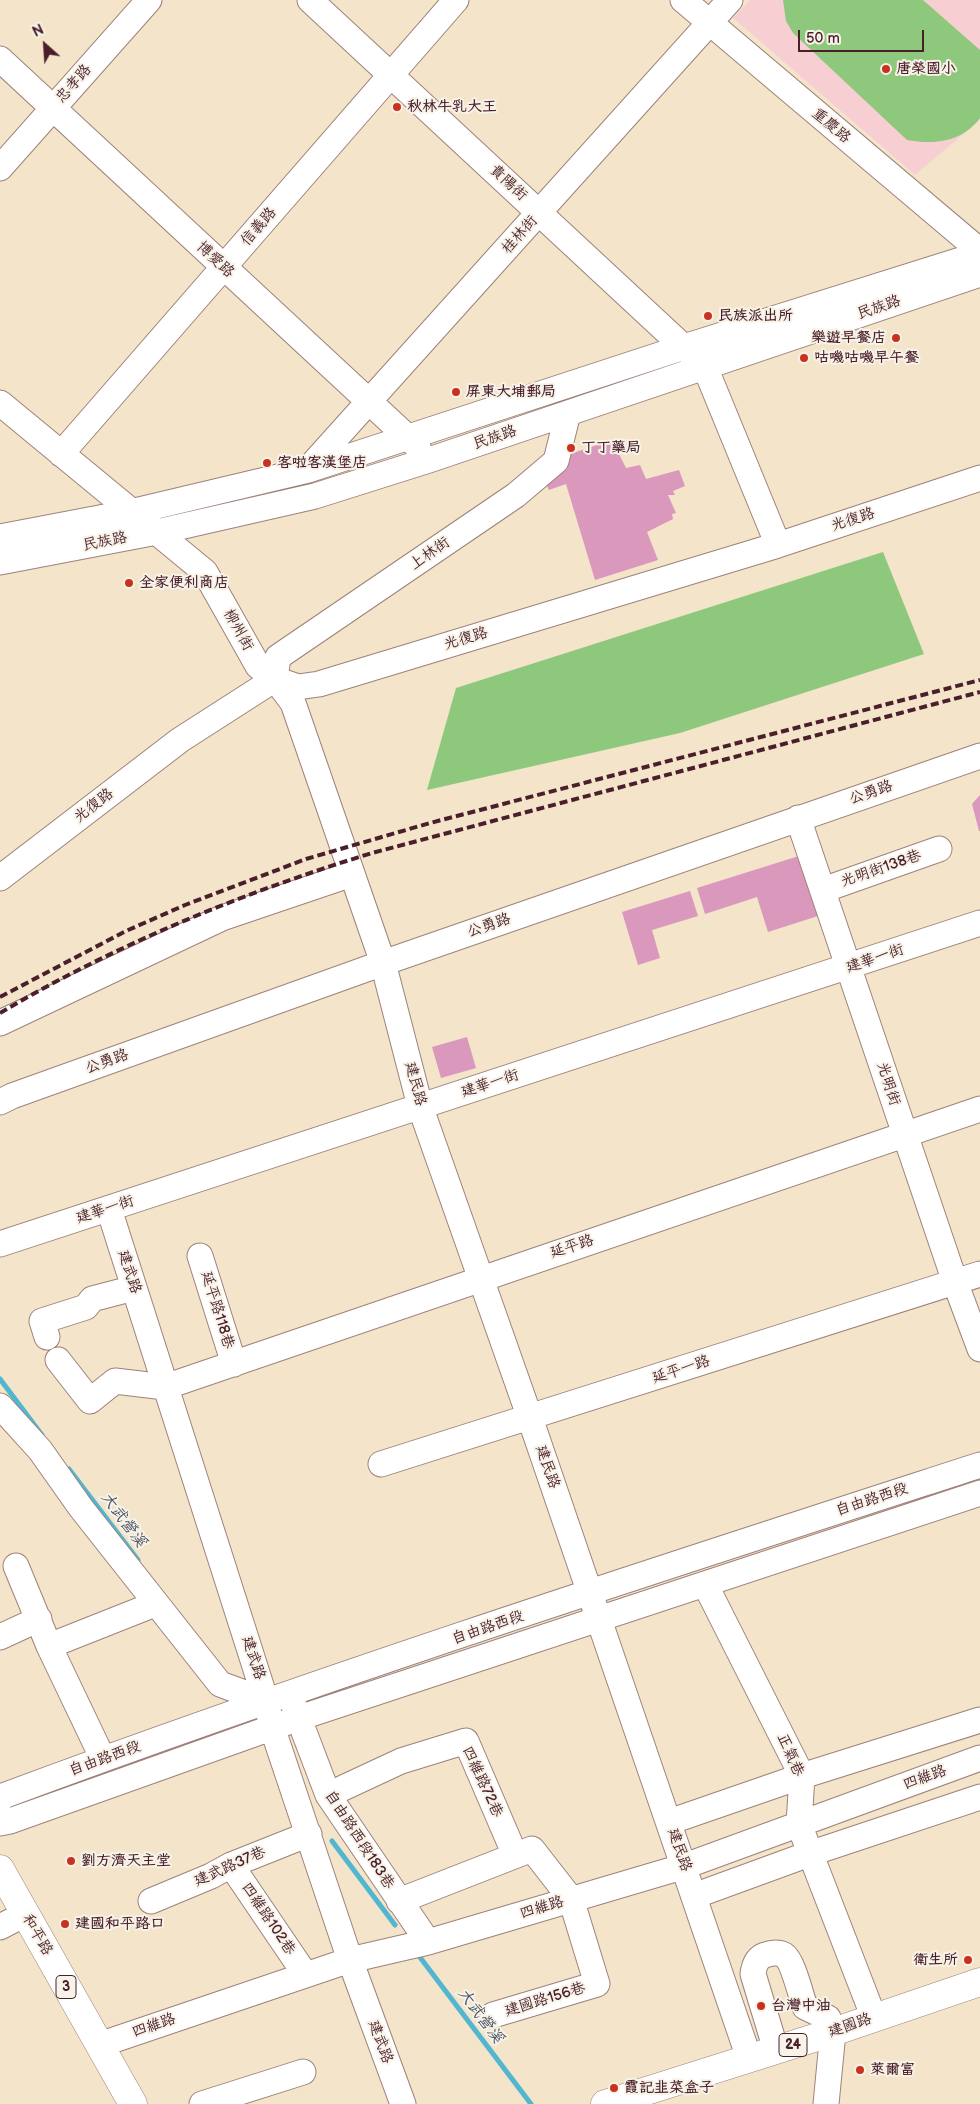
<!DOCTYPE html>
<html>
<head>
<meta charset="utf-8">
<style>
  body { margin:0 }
  #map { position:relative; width:980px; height:2104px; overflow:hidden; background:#f3e4ca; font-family:"Balsamiq Sans",sans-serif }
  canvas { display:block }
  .north { position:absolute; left:20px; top:20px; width:50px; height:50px; -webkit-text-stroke:4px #f7f3e8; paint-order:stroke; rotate:334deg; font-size:14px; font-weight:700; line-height:20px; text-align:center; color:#4a1f2b }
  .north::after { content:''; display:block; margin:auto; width:18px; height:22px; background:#4a1f2b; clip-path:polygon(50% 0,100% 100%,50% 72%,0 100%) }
  .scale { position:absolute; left:798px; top:30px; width:126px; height:22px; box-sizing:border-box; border:2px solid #4a1f2b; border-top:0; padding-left:6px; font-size:15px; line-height:18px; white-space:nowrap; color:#4a1f2b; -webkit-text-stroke:4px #f7f3e8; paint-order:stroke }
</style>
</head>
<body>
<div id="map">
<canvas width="980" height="2104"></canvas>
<div class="north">N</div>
<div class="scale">50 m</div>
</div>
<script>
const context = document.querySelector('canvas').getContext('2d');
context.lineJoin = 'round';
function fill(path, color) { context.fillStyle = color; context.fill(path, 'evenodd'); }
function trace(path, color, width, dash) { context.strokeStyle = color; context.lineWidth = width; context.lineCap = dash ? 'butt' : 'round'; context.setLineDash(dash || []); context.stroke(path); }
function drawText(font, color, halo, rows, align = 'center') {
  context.font = font + ' "Balsamiq Sans","LXGW WenKai TC",sans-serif'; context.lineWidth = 4; context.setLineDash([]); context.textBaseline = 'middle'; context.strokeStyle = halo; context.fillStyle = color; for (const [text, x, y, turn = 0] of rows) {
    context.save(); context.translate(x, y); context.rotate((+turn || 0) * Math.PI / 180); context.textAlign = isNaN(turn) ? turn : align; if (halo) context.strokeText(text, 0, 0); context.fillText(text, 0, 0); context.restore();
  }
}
const built = new Path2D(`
  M750 0H980V120L915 175 733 18Z`);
const green = new Path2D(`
  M783 0H923L980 50V118C962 142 935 145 907 140L793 33 786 21Z
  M883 552 924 654 680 733 427 790 456 688Z`);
const stream = new Path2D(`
  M0 1379 42 1435
  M69 1469 138 1560
  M332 1841 395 1925
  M416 1952 531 2104`);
const building = new Path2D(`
  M612 440 626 468 640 465 646 479 679 470 685 486 673 491 675 495H668L676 513 672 514 673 519 647 532 658 560 595 580 566 484 549 490 544 480 564 456Z
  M980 795V831H979L972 804Z
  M802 855 821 915 768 932 757 897 705 914 697 888Z
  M690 891 698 916 652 930 660 958 638 965 622 912Z
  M467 1037 476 1068 441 1078 432 1047Z`);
const minor = new Path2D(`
  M310 0 705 367 778 545
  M683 0 980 251
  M0 59 418 447
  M0 168 149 0
  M0 403 205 572 258 666 275 679 293 703 383 963 420 1106 530 1418 749 2058
  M61 454 456 0
  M309 468 730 0
  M0 537 131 512 308 470 684 347 980 254
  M0 562 157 532 315 496 429 460 980 274
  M275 679 278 657 516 495 556 461 568 413
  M798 818 955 1282 980 1349
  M0 878 180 740 275 679 298 687 319 684 778 545 980 478
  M823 890 939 849
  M0 1023 222 918 352 874
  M0 1102 12 1096 383 963 980 756
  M109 1209 266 1701 272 1727 350 1960 403 2104
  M0 1244 980 923
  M200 1256 234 1364
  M47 1337 42 1321 86 1307 92 1299 134 1288
  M58 1360 90 1401 115 1381 165 1387 980 1109
  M0 1406 40 1450 81 1508 220 1684 266 1701
  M381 1464 980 1274
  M16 1566 49 1646 103 1759
  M705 1584 802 1776 799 1824 874 2018
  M0 1637 39 1619
  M49 1646 155 1604
  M293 1703 328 1795 428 1942
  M328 1795 401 1761 466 1741 515 1855
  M0 1800 3 1796C326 1676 653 1571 980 1465
  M669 1822 802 1776 980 1720
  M0 1823 10 1821 299 1718 980 1493
  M231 1865 305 1974
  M694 1896 809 1854 980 1797
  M151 1901 211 1876 231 1865 309 1834
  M399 1901 532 1849 571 1899 597 1984 493 2015
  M0 1927 25 1914
  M99 2045 350 1960 428 1942 685 1866 980 1758
  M776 2050 753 1974C754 1966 756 1958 765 1955 771 1953 778 1952 784 1955 793 1961 801 1996 805 2007L828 2018 833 2032 826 2104
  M202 2104 303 2072`);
const major = new Path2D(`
  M0 1869 133 2104
  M605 2104 833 2032 980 1982`);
const rail = new Path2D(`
  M0 997 126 931 185 905 306 859 430 823 980 680
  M0 1013C117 944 242 893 372 853L980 692`);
const markers = [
  [886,69,5,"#c8321e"],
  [397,107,5,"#c8321e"],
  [708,316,5,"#c8321e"],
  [896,338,5,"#c8321e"],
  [804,358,5,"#c8321e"],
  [456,392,5,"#c8321e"],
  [571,448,5,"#c8321e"],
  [267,463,5,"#c8321e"],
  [129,583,5,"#c8321e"],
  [71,1861,5,"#c8321e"],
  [65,1924,5,"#c8321e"],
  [968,1960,5,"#c8321e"],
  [761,2006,5,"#c8321e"],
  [860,2070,5,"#c8321e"],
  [614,2088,5,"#c8321e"]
];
const shields = [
  [66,1987,20],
  [793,2045,28]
];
const shieldNames = [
  ["3",66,1987],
  ["24",793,2045]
];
const poiNames = [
  ["唐榮國小",896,69],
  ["秋林牛乳大王",407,107],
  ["民族派出所",718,316],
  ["樂遊早餐店",886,338,"right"],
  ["咕嘰咕嘰早午餐",814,358],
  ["屏東大埔郵局",466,392],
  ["丁丁藥局",581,448],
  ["客啦客漢堡店",277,463],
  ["全家便利商店",139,583],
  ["劉方濟天主堂",81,1861],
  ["建國和平路口",75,1924],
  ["衛生所",958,1960,"right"],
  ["台灣中油",771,2006],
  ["萊爾富",870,2070],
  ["霞記韭菜盒子",624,2088]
];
const streetNames = [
  ["忠孝路",74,84,-49],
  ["重慶路",831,126,40],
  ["貴陽街",508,183,43],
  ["信義路",259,227,-49],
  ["桂林街",520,235,-48],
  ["博愛路",215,260,43],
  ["民族路",879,308,-19],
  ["民族路",495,438,-19],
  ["光復路",853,520,-18],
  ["民族路",105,542,-11],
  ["上林街",430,554,-35],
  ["柳州街",238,630,61],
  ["光復路",466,639,-17],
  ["公勇路",871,793,-19],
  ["光復路",94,806,-38],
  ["光明街138巷",881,869,-19],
  ["公勇路",489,926,-19],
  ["建華一街",875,959,-19],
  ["公勇路",107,1062,-20],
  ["建民路",415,1084,75],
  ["建華一街",490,1084,-18],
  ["光明街",888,1084,72],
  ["建華一街",105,1210,-18],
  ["延平路",572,1247,-18],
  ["建武路",129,1272,72],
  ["延平路118巷",217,1310,73],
  ["延平一路",681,1370,-18],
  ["建民路",547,1467,71],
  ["自由路西段",872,1500,-18],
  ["自由路西段",488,1628,-19],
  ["建武路",253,1658,72],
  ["正氣巷",790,1755,66],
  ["自由路西段",105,1759,-20],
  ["四維路",925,1778,-20],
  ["四維路72巷",482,1782,65],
  ["自由路西段183巷",359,1840,57],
  ["建民路",679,1850,71],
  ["建武路37巷",230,1867,-24],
  ["四維路",542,1908,-17],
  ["四維路102巷",268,1919,56],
  ["和平路",37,1935,60],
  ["建國路156巷",545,2000,-17],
  ["四維路",154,2026,-19],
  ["建國路",850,2026,-19],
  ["建武路",380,2042,70]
];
const waterNames = [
  ["大武營溪",123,1520,53],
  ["大武營溪",480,2016,53]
];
fill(built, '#f7cfd3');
fill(green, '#8ec87c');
trace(stream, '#52b6d0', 5);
fill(building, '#d998bc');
trace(minor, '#9e827a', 27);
trace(major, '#9e827a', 29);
trace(minor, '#fff', 25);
trace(major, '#fff', 28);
trace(rail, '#4a1f2b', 4, [8, 4]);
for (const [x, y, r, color] of markers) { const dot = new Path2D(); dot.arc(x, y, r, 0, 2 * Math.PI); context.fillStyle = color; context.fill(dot); trace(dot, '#f7f3e8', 2); }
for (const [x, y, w] of shields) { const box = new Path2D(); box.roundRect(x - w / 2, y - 11.5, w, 23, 4); context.fillStyle = '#f7f3e8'; context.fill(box); trace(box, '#4a1f2b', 1); }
drawText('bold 14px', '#4a1f2b', null, shieldNames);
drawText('bold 15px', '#4a1f2b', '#f7f3e8', poiNames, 'left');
drawText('15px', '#4a1f2b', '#f7f3e8', streetNames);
drawText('italic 16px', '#4d5465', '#f7f3e8', waterNames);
</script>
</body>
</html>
